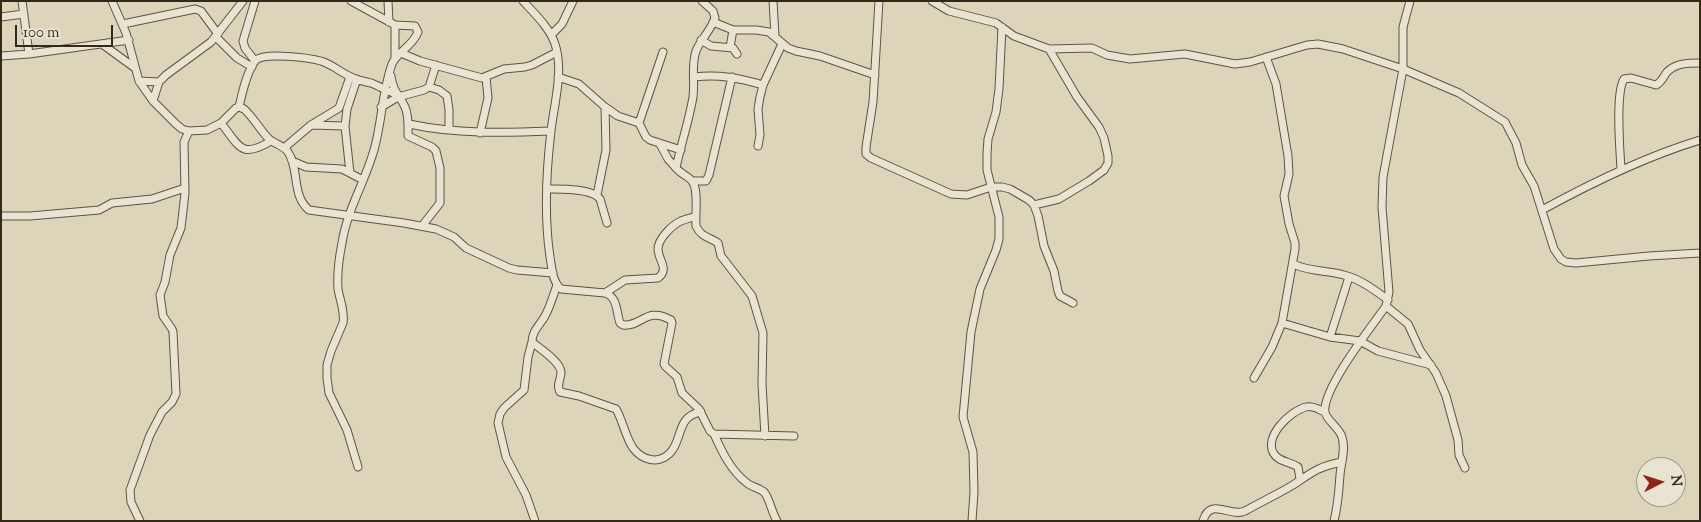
<!DOCTYPE html>
<html>
<head>
<meta charset="utf-8">
<style>
  body { margin:0 }
  #map { position:relative; width:1701px; height:522px; overflow:hidden; background:#ddd5b9; font-family:"Sorts Mill Goudy",serif }
  canvas { display:block }
  .frame { position:absolute; inset:0; border:2px solid #332819; pointer-events:none }
  .north { position:absolute; left:1636px; top:457px; width:50px; height:50px; box-sizing:border-box; background:#e9e4d2; border:1px solid #a09988; border-radius:50%; rotate:85deg; font-size:14px; font-weight:700; line-height:20px; text-align:center; color:#332819 }
  .north::after { content:''; display:block; margin:auto; width:18px; height:22px; background:#8f2418; clip-path:polygon(50% 0,100% 100%,50% 72%,0 100%) }
  .scale { position:absolute; left:15px; top:25px; width:98px; height:22px; box-sizing:border-box; border:2px solid #332819; border-top:0; padding-left:6px; font-size:15px; line-height:18px; white-space:nowrap; color:#332819; -webkit-text-stroke:4px #e9e4d2; paint-order:stroke }
</style>
</head>
<body>
<div id="map">
<canvas width="1701" height="522"></canvas>
<div class="frame"></div>
<div class="north">N</div>
<div class="scale">100 m</div>
</div>
<script>
const context = document.querySelector('canvas').getContext('2d');
context.lineJoin = 'round';
function trace(path, color, width, dash) { context.strokeStyle = color; context.lineWidth = width; context.lineCap = dash ? 'butt' : 'round'; context.setLineDash(dash || []); context.stroke(path); }
const street = new Path2D(`
  M22 1 29 54
  M112 1 126 33 139 81 153 101 176 124 182 129 189 131 207 130 221 123 236 108 239 107 244 109C254 118 260 130 269 139 275 144 284 146 288 152 300 170 291 195 309 210L404 223 436 229 454 237 466 248 509 268 517 270 553 273
  M351 1 395 25 415 26 418 32C413 46 397 52 392 64 382 92 382 122 374 150 365 182 347 210 342 243 339 258 337 275 338 289 340 301 345 311 343 323L331 351 327 365V378L329 393 347 430 358 467
  M388 1 389 22
  M523 1C534 13 550 28 555 44 564 71 554 104 551 131 546 173 544 216 550 257 552 268 552 281 561 289L605 293C618 297 616 312 620 323L623 325C642 327 646 306 671 320L672 323 664 364 666 367 677 377 682 393 699 409 710 431 714 434 794 436
  M702 1 713 11 715 18C711 30 701 39 696 51 691 65 695 82 693 97 689 121 681 144 676 168 681 174 688 176 692 181 699 189 695 215 696 226 701 237 709 237 718 243L721 256 725 261 752 296 763 333 762 384 765 436
  M773 1 775 36
  M879 1 873 102 866 147V154L871 158 951 194 967 195 991 187H1002L1010 189 1029 200 1034 205 1038 216 1044 246 1054 271 1058 291 1060 296 1073 303
  M932 1 949 11 996 23 1014 36 1049 49 1092 48 1107 55 1130 59 1185 54 1235 64 1250 62 1307 45 1318 44 1343 49 1403 69 1459 93 1505 122 1516 143 1522 165 1534 186 1554 249 1561 259 1566 262 1576 263 1649 256 1700 253
  M1 17 24 14
  M713 22 733 30H756L769 32 788 48 796 51 820 56 875 75
  M123 24 195 9 201 11 218 34
  M395 25V58
  M551 35 562 24 573 1
  M216 37 237 58 252 67
  M701 40 711 46 733 48 737 54
  M102 44 135 68
  M730 47 733 30
  M401 53 420 61 482 78 504 69 525 67 532 65 557 52
  M1 56 29 54 129 40
  M255 61 245 48 243 41 255 1
  M391 76C393 92 399 94 405 107 409 116 408 126 408 136L432 147 436 151 440 168V203L422 226
  M558 77 579 84 605 107 618 116 639 123 646 137 650 140 681 150
  M694 77C719 74 739 78 763 85
  M139 81 159 82
  M429 87 439 90 447 96 449 110V130
  M153 101 159 82 166 75 211 42 243 1
  M239 107C242 94 247 70 256 60 265 52 310 58 321 61 331 64 339 71 349 76 355 80 363 81 371 83 379 86 387 91 396 94
  M381 107 398 97 424 90 429 87 436 65
  M221 123C240 147 241 159 271 141
  M639 123 663 52
  M409 124C456 134 503 133 551 131
  M311 125 345 126
  M480 133 488 98 486 77
  M660 144 668 159 676 168
  M758 146 760 135 758 109 760 97 763 85 782 44
  M284 148 311 125 339 108 350 77
  M292 161 306 167 342 169 363 180
  M1621 169C1620 150 1615 94 1624 79L1631 78 1656 85C1662 82 1663 77 1667 72 1676 63 1688 63 1700 63
  M350 173 345 126 347 109 357 79
  M692 181H706L709 175 732 77
  M548 189C561 189 592 188 600 199L607 223
  M597 195 606 150 605 107
  M1034 205 1059 199 1089 181 1104 170 1108 163V156L1104 138 1099 127 1077 97 1049 49
  M1542 210C1593 182 1644 157 1700 140
  M1 216H30L99 210 112 203 152 199 185 188
  M1293 264C1310 272 1326 270 1344 275 1360 279 1375 290 1388 300
  M557 285C553 296 550 307 545 316 540 325 532 331 532 342 540 349 560 361 561 372 561 380 556 385 560 392L579 396 616 409C623 421 625 436 633 448 642 460 658 465 670 453 683 440 676 416 701 412
  M605 293 625 280 658 278C670 269 658 260 658 249 658 239 672 225 681 221 685 219 691 218 696 216
  M1386 306 1408 324 1420 350 1436 373 1446 396 1458 440 1459 455 1465 468
  M1282 323 1330 337 1360 341 1378 351 1431 365
  M1330 337 1349 277
  M532 342 528 357 524 390 504 408 500 414 498 423 506 457 526 495 535 521
  M1254 378 1272 347 1282 323 1295 249V243L1289 224 1284 196 1289 174 1288 156 1276 84 1266 57
  M714 434C722 452 731 471 747 483 752 487 759 488 764 492 769 497 772 513 777 521
  M1300 479 1298 467C1291 462 1279 462 1274 454 1263 437 1290 411 1306 407 1313 405 1319 410 1325 412
  M140 521 131 502 130 490 150 435 162 412 172 402 176 394 173 332 172 329 163 316 160 295 165 282 170 255 181 228 185 193 184 142 189 131
  M972 521 974 492 973 452 963 417 971 332 980 289 996 250 999 239V217L987 170V154L988 139 996 112 999 89 1002 27
  M1203 521C1210 496 1230 518 1245 511 1261 502 1278 494 1293 485 1313 472 1317 467 1342 462
  M1334 521C1338 505 1339 491 1340 475 1341 462 1346 450 1342 437 1339 427 1326 420 1325 412 1322 389 1372 326 1386 306L1389 292 1382 207 1383 177 1403 69V27L1410 1`);
trace(street, '#5e5341', 9);
trace(street, '#e9e4d2', 7);
</script>
</body>
</html>
